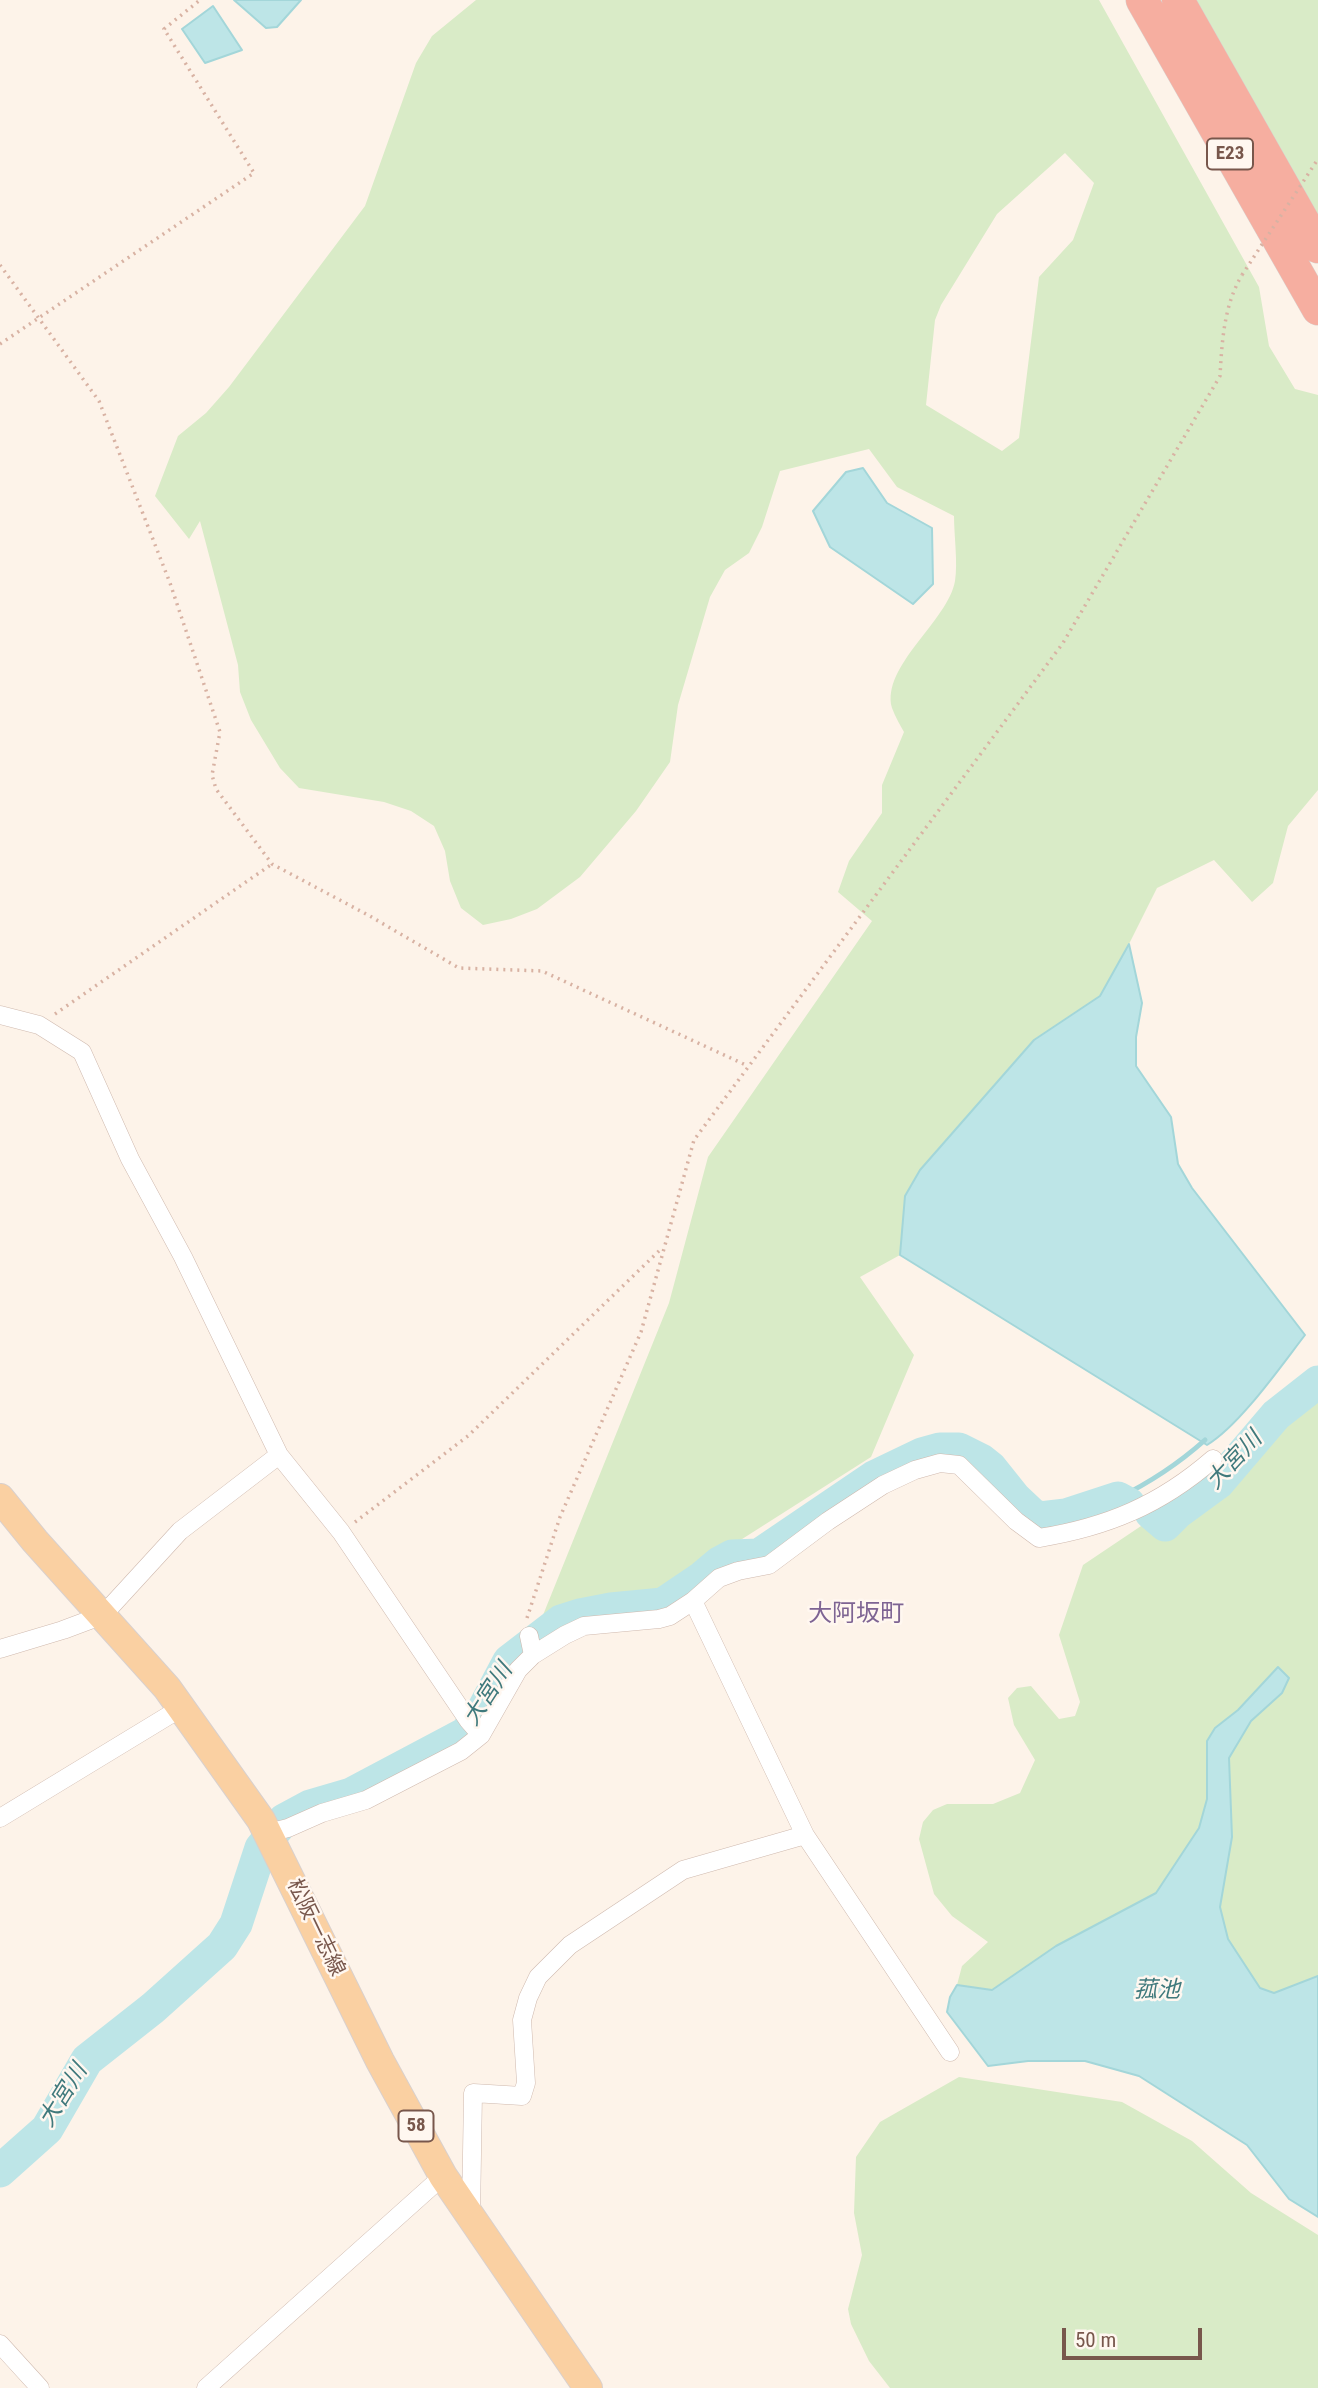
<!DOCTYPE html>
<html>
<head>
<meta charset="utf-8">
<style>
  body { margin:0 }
  #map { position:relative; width:1318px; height:2388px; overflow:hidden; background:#fdf3e9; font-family:"Roboto Condensed",sans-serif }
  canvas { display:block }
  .scale { position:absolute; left:1062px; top:2328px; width:140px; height:32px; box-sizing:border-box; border:4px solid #78574c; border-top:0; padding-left:9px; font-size:21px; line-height:24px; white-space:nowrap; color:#78574c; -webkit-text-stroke:5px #fff7f0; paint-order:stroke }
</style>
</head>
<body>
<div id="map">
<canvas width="1318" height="2388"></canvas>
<div class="scale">50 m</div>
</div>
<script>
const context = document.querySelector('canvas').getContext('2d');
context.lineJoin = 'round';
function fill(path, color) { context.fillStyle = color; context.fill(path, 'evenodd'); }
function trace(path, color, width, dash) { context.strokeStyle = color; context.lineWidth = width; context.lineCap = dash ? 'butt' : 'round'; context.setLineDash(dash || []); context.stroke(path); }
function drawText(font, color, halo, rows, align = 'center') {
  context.font = font + ' "Roboto Condensed","Noto Sans JP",sans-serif'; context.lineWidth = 5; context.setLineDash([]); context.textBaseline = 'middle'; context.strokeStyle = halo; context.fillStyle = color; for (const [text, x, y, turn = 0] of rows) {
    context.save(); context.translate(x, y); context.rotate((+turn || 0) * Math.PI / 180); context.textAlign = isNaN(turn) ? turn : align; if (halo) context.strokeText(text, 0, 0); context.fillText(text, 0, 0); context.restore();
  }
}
const green = new Path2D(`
  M476 0H1099L1259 287 1269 346 1295 389 1318 395V790L1288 826 1273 883 1252 902 1214 860 1157 888 1129 944 1100 996 1034 1040 920 1170 905 1197 900 1255 860 1277 914 1355 871 1457 651 1597 541 1620 669 1303 708 1157 872 921 838 892 849 861 882 813V785L904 732C900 725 895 716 892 708 881 666 948 621 955 581 958 563 954 535 954 516L897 487 869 449 780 471 762 527 749 553 725 570 710 597 678 705 670 762 636 811 580 877 537 909 511 919 483 925 461 908 450 881 445 851 434 826 411 811 384 802 299 788 280 768 251 720 240 692 238 665 200 521 189 539 155 496 178 436 206 413 229 387 365 206 416 63 432 36ZM1065 153 1094 183 1073 240 1039 277 1019 438 1002 451 926 405 935 320 941 305 997 214Z
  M1193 0H1318V217Z
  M1318 1389V1976L1274 1993 1260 1988 1227 1939 1220 1907 1232 1837 1229 1758 1251 1721 1282 1693 1289 1678 1279 1667 1238 1710 1215 1728 1207 1741V1799L1199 1828 1156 1893 1056 1946 992 1990 957 1985 962 1966 988 1942 952 1916 934 1894 919 1839 923 1822 933 1810 947 1804H993L1020 1793 1035 1760 1014 1725 1008 1698 1017 1688 1031 1686 1059 1719 1075 1716 1080 1702 1059 1635 1083 1565 1214 1477 1267 1436Z
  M959 2077 1122 2102 1192 2141 1251 2193 1318 2235V2388H890L869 2361 851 2324 848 2309 862 2255 854 2213 856 2157 880 2122Z`);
const water = new Path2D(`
  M234 0H301L277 27 266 28Z
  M213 6 242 50 205 63 182 29Z
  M863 468 887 503 932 528 933 584 913 604 830 547 813 511 846 472Z
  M1129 944 1142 1003 1136 1037V1066L1171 1117 1178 1164 1192 1188 1305 1335C1281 1366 1240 1425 1207 1445L900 1255 905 1196 920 1170 1034 1040 1100 996Z
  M1278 1667 1289 1678 1282 1693 1251 1721 1229 1758 1232 1837 1220 1907 1228 1939 1260 1988 1274 1993 1318 1976V2217L1289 2199 1247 2145 1139 2076 1085 2061H1028L988 2066 947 2012 950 1997 957 1985 992 1990 1056 1946 1156 1893 1199 1828 1207 1799V1741L1215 1728 1238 1710Z`);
const stream = new Path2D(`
  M1118 1498C1151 1482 1178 1464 1205 1440`);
const river = new Path2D(`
  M1151 1513 1165 1525 1177 1513 1218 1483 1276 1415 1318 1382
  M0 2171 47 2129 87 2060 153 2008 222 1946 236 1924 261 1848 284 1820 310 1806 351 1794 466 1733 484 1708 509 1661 561 1621 580 1615 611 1609 663 1604 700 1579 719 1563 732 1556 759 1555 874 1477 922 1454 940 1449H959L981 1460 991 1468 1015 1498 1032 1514 1040 1518 1066 1515 1118 1498 1129 1504`);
const path = new Path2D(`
  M0 265 99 401 170 583 220 732 212 775 216 789 272 864 368 915 459 968 542 971 748 1066
  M0 344 254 173 164 29 200 0
  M55 1014 272 864
  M355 1522 468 1436 662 1248
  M527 1618 560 1517 641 1332 694 1140 1063 643 1220 376C1222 341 1224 305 1242 275`);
const minor = new Path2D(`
  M0 1015 39 1025 82 1052 130 1159 183 1257 279 1455 341 1532 468 1720 481 1735
  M693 1601 805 1835 950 2052
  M529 1636 533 1655
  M0 1649 63 1630 103 1615 180 1531 279 1455
  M0 1818 181 1708
  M268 1833 288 1828 322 1813 366 1800 461 1751 481 1735 518 1670 533 1655 565 1635 584 1626 659 1619 670 1616 693 1601 719 1578 738 1571 769 1565 828 1521 883 1485 915 1470 940 1463 959 1465 1016 1521 1039 1538C1107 1527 1160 1505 1213 1459
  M471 2215 473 2093 522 2096 526 2083 522 2020 528 1998 538 1977 570 1945 683 1870 805 1835
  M0 2344 40 2388
  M206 2388 443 2176`);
const primary = new Path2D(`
  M0 1498 35 1541 167 1688 261 1820 380 2061 443 2176 588 2388`);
const motorway = new Path2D(`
  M1142 0 1318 309
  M1178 0 1318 247`);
const pathBridge = new Path2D(`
  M1242 275 1318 159`);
const shields = [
  [1230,154,46],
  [416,2126,35]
];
const shieldNames = [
  ["E23",1230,154],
  ["58",416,2126]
];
const streetNames = [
  ["松阪一志線",315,1928,64]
];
const waterNames = [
  ["大宮川",1235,1461,-47],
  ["大宮川",489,1695,-57],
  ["菰池",1157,1991],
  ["大宮川",64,2096,-58]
];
const quarterNames = [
  ["大阿坂町",856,1615]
];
fill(green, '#d9ebc7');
fill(water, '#bde5e7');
trace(water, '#a3d6d9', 2);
trace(stream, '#a3d6d9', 5);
trace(river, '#bde5e7', 33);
trace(minor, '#cfb9ae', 19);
trace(primary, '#d9d0cd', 30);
trace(motorway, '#d9d0cd', 33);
trace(path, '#d8b2a3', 3.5, [2, 5]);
trace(minor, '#fff', 18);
trace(primary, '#fad0a2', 28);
trace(motorway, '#f6aea0', 32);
trace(pathBridge, '#d8b2a3', 3.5, [2, 5]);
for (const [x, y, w] of shields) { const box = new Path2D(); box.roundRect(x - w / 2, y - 15.5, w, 31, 5); context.fillStyle = '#fff7f0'; context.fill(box); trace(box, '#78574c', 2); }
drawText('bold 19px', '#78574c', null, shieldNames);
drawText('21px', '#78574c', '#fff7f0', streetNames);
drawText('italic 23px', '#3f797c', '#fff7f0', waterNames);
drawText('24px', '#7e6493', '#fff7f0', quarterNames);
</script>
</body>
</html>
